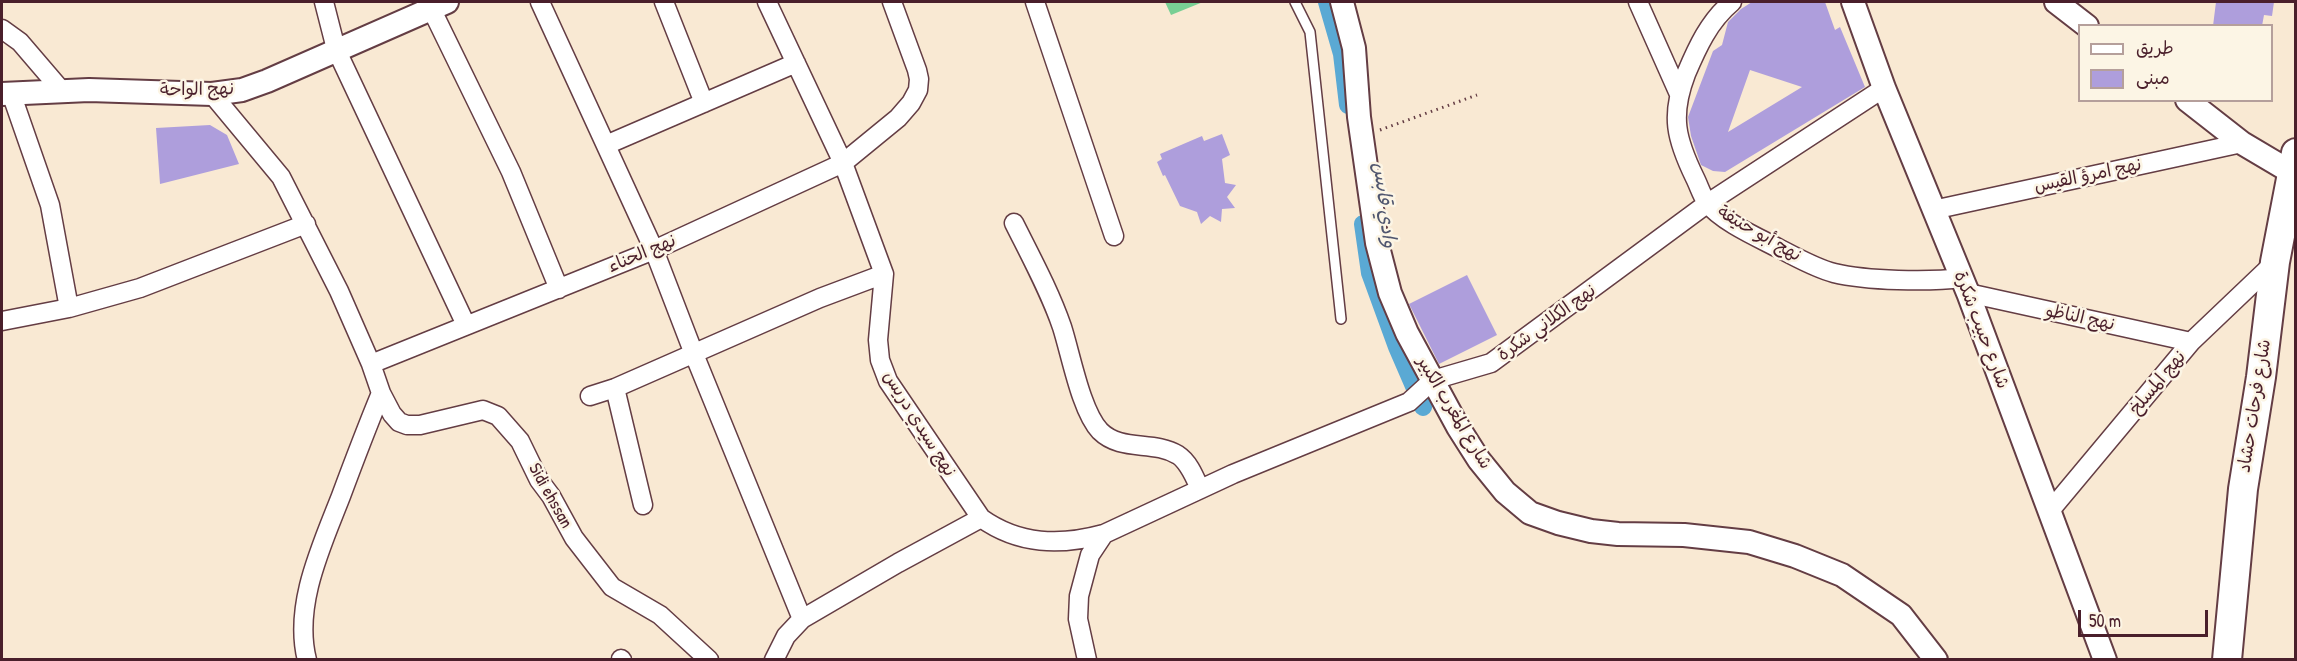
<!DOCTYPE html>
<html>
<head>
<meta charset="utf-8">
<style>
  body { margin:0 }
  #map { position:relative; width:2297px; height:661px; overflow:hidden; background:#f9e9d3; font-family:"Patrick Hand","Playpen Sans Arabic",sans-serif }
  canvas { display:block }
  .frame { position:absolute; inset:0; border:3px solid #4a1f2b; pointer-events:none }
  .legend { position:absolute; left:2078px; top:24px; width:195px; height:78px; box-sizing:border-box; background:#fcf5e5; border:2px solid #b59f9b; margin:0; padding:8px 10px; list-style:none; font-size:18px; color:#4a1f2b }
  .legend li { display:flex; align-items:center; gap:12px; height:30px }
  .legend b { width:30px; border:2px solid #b59f9b }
  .scale { position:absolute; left:2078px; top:610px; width:130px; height:27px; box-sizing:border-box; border:3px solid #4a1f2b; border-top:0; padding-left:8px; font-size:18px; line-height:21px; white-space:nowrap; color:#4a1f2b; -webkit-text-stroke:4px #fcf5e5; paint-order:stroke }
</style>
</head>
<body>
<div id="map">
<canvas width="2297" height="661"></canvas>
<div class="frame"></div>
<ul class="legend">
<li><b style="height:8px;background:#fff"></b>طريق</li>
<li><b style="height:16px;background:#ae9edc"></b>مبنى</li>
</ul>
<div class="scale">50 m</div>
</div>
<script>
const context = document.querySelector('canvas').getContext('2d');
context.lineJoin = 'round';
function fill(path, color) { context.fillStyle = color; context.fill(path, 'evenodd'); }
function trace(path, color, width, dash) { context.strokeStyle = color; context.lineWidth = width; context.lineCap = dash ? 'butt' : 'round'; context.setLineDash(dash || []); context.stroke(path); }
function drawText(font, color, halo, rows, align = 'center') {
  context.font = font + ' "Patrick Hand","Playpen Sans Arabic",sans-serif'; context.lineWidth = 5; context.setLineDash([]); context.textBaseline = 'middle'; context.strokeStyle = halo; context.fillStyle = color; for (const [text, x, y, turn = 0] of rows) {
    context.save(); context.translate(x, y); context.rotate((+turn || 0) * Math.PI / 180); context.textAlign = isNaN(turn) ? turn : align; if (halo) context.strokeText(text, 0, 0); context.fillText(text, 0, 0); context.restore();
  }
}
const green = new Path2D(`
  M1165 2H1203L1171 15Z`);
const canal = new Path2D(`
  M1327 2 1342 54 1348 105
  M1363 224 1370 273 1397 347 1423 407`);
const building = new Path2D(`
  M1752 2H1825L1835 30 1840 27 1865 87 1725 172 1713 171 1701 165 1691 136 1688 117 1713 51 1722 45 1728 22 1741 9ZM1750 70 1802 87 1728 132Z
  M2216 2H2274L2272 16 2264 15 2262 26H2213Z
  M210 125 227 135 239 164 160 184 156 128Z
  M1222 134 1230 155 1222 159 1225 183 1236 185 1227 197 1235 208 1222 209 1221 222 1210 216 1201 224 1197 212 1180 206 1165 175 1163 176 1157 162 1162 159 1160 154 1202 136 1204 141Z
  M1467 275 1497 335 1439 364 1409 304Z`);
const path = new Path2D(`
  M1380 130 1477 95`);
const service = new Path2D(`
  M1295 2 1310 32 1341 319`);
const minor = new Path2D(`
  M324 2 336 49 466 325
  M428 2 511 172 559 289
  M540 2 654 250 694 354 802 619
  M664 2 704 103
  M767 2 843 163 884 274 878 340 880 360 888 381 981 518C1019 545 1060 546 1104 534
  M1035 2 1114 236
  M1638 2 1679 94
  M1732 2C1709 21 1697 48 1686 74 1670 116 1676 139 1695 178 1699 186 1702 196 1707 203 1722 222 1759 238 1780 249 1798 258 1815 268 1834 273 1867 281 1929 282 1962 278
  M2 29 20 42 62 91
  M11 93 50 205 69 308
  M212 94 281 177 339 291 371 364 381 393 392 414 399 422 407 425H420L483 410 498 416 520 441 539 480 551 496 574 538 612 587 660 615 709 660
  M606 145 796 63
  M1933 210 2242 143
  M1014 223C1031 257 1050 292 1062 327 1071 355 1081 411 1100 431 1121 452 1153 440 1178 455 1189 462 1195 478 1200 489
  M1968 293 2191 342
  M2 321 69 308 140 288 306 224
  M371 364 654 250 843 163 898 118 911 103 918 90 919 79 917 70 892 2
  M615 388 643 505
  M590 396 615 388 820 298 884 274
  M2049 512 2191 342 2275 262
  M621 659 622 660
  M307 660C293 605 322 545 341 496 354 461 367 427 381 393
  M774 660 786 636 802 619 898 563 981 518
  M1087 660 1078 619 1079 596 1090 555 1104 534 1233 474 1409 402 1433 380 1491 363 1708 203 1884 88`);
const tertiary = new Path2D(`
  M1342 2 1354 48 1359 117 1377 243 1390 293 1407 333 1458 427 1479 460 1505 492 1530 513 1558 523 1591 531 1618 534 1684 535 1749 542 1795 556 1842 575 1901 615 1936 660
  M1853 2 1884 88 1968 293 2105 660
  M2056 2 2087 26
  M2 94 89 90 212 94 242 90 267 81 447 2
  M2187 100 2242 143 2296 175`);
const primary = new Path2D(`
  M2227 660 2243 489 2261 377 2275 262 2296 153`);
const streetNames = [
  ["نهج الواحة",197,90,-1],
  ["نهج امرؤ القيس",2088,176,-12],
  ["نهج أبو حنيفة",1759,234,30],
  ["نهج الحناء",642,254,-23],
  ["نهج الناظو",2080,318,12],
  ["نهج الكلاني شكرة",1547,323,-36],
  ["شارع حبيب شكرة",1981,330,69],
  ["نهج المسلخ",2158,383,-50],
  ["شارع فرحات حشاد",2255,406,-81],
  ["شارع المغرب الكبير",1454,413,59],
  ["نهج سيدي دريس",919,424,58],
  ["Sidi ehssan",550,496,61]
];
const waterNames = [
  ["وادي قابس",1384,205,83]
];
fill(green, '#78cf94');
trace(canal, '#5aa9d4', 18);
fill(building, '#ae9edc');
trace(service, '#643d44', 12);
trace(minor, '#643d44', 21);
trace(tertiary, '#643d44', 26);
trace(primary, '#643d44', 32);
trace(path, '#643d44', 3, [1.5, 4.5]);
trace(service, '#fff', 9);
trace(minor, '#fff', 18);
trace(tertiary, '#fff', 22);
trace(primary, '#fff', 28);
drawText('18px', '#4a1f2b', '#fcf5e5', streetNames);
drawText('italic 20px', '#50566f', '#fcf5e5', waterNames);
</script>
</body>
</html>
